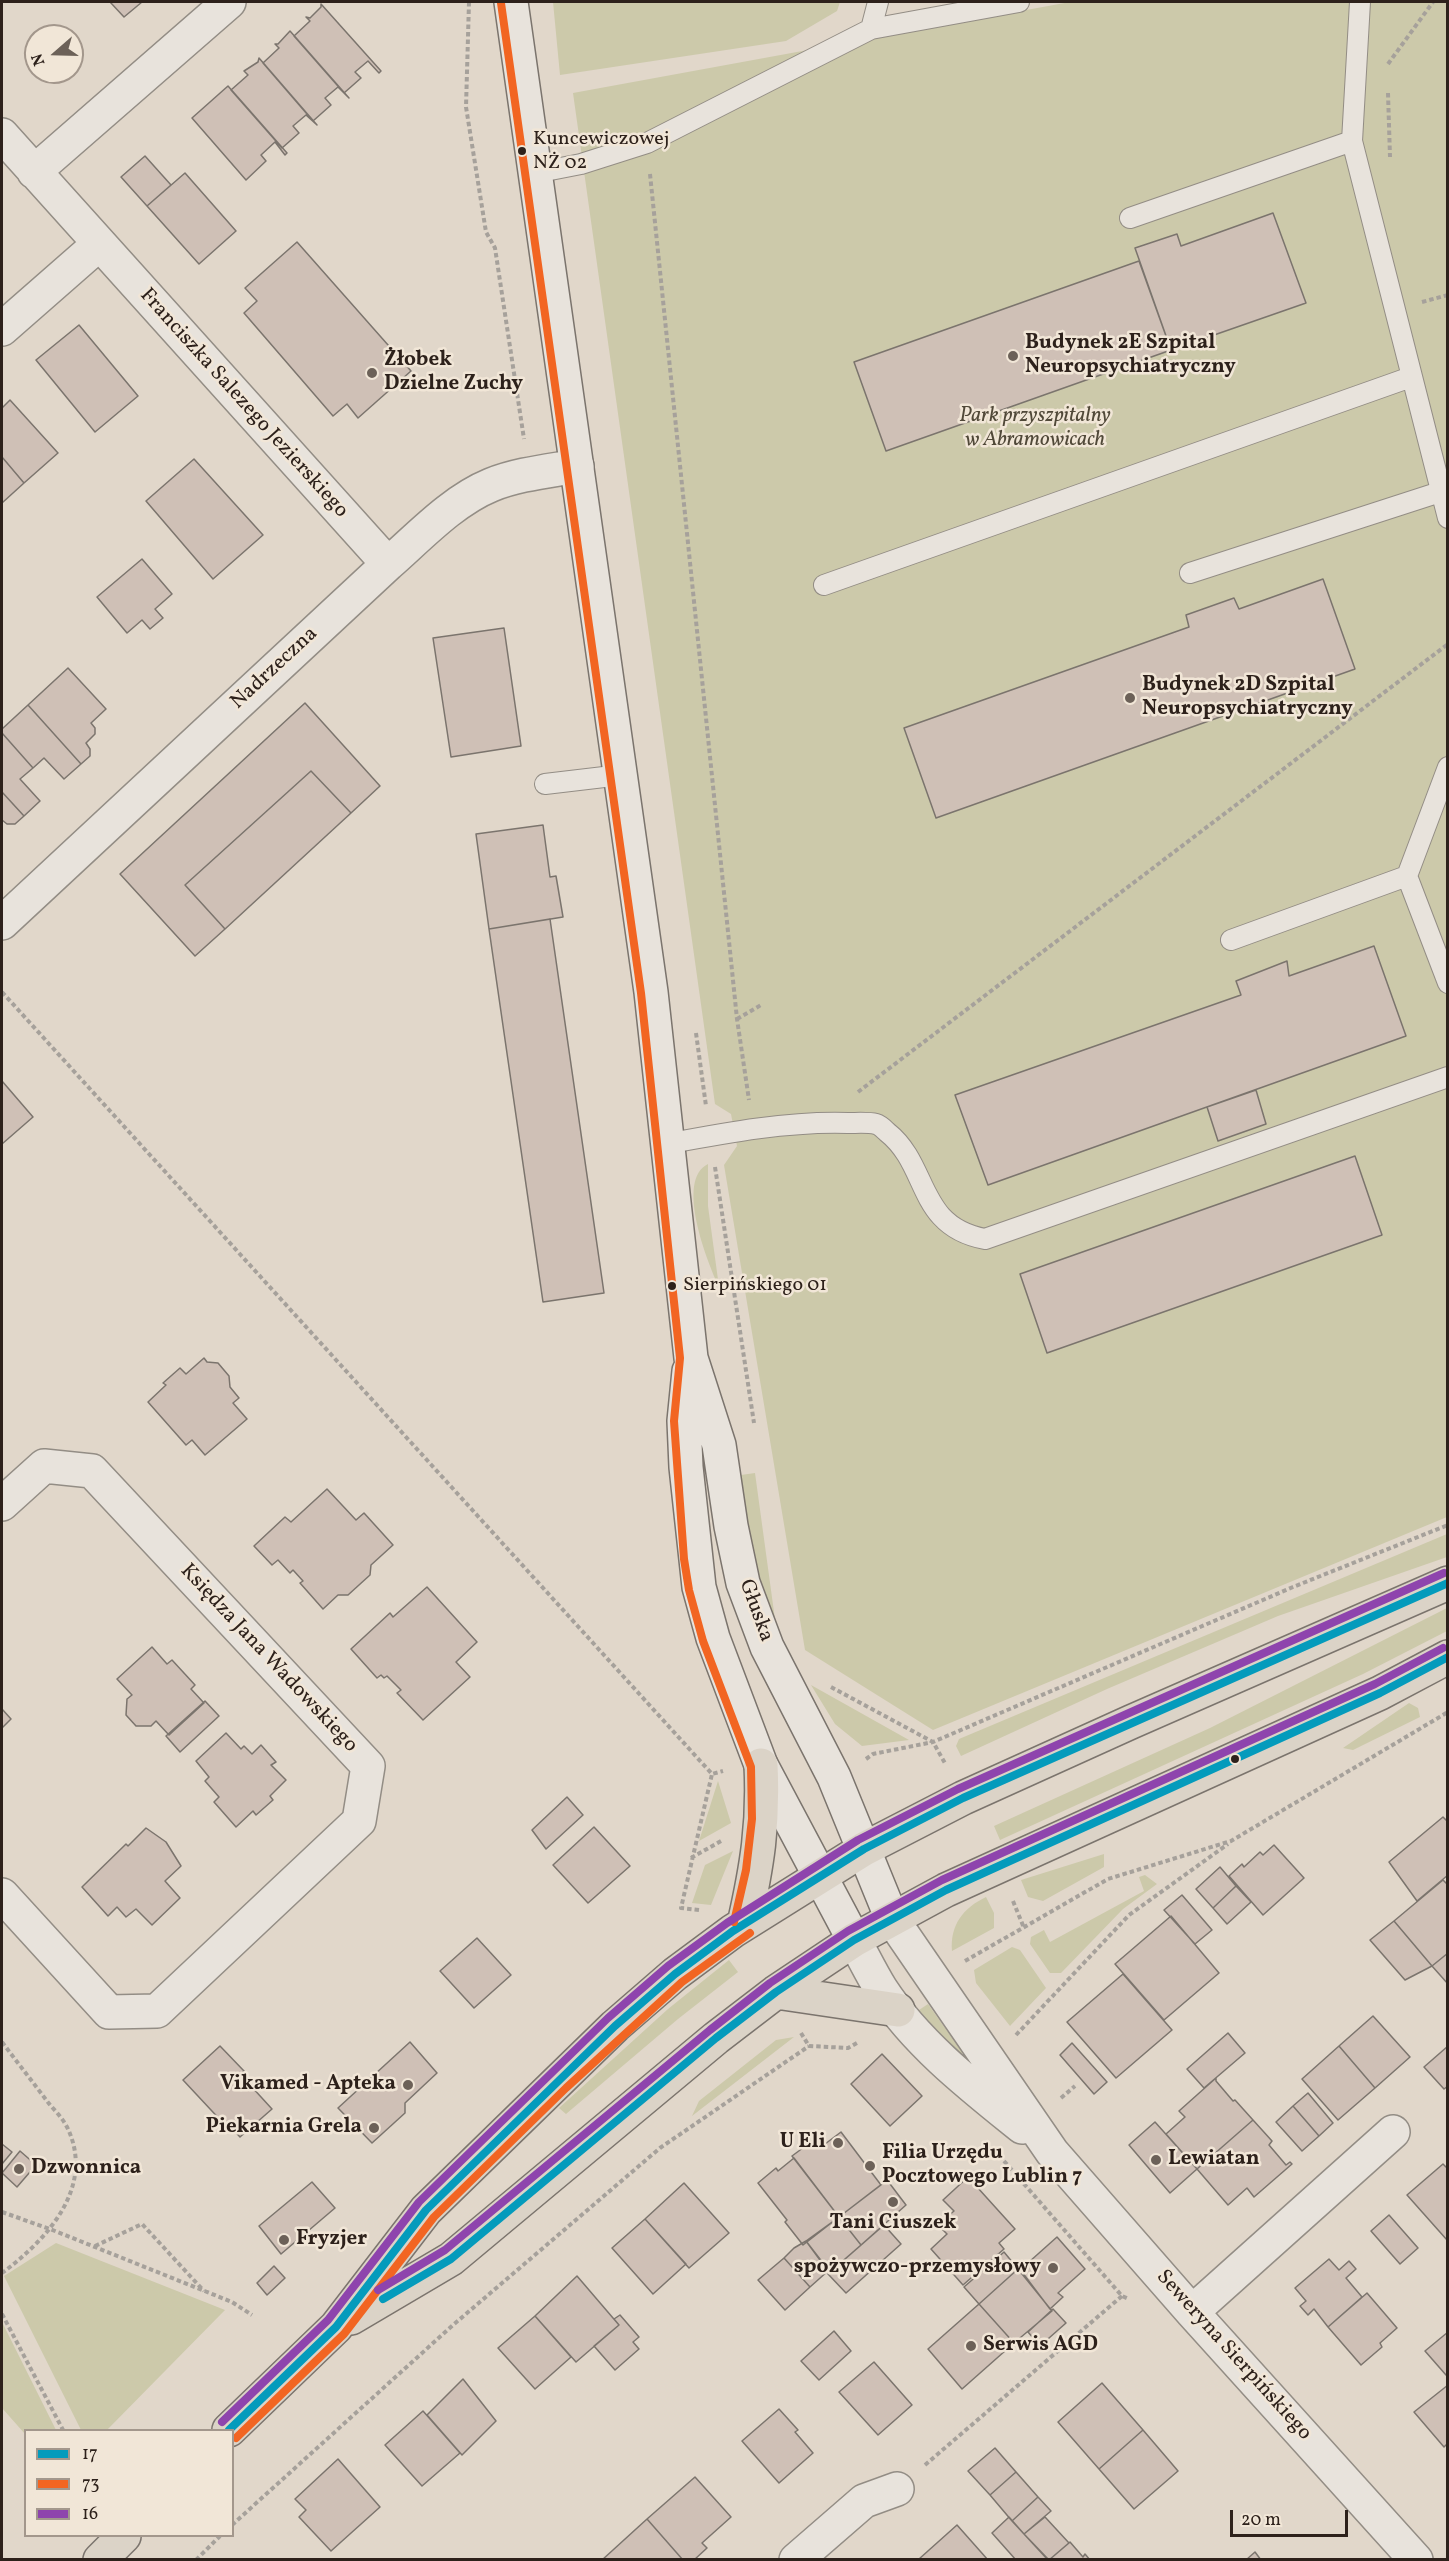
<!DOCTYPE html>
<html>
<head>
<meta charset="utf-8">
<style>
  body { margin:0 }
  #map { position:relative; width:1449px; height:2561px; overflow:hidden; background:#e1d7ca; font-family:Vollkorn,serif }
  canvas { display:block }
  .frame { position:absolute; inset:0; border:3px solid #2d211b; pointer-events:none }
  .legend { position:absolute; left:24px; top:2429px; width:210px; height:108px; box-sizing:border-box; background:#f1e6d7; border:2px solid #a3978c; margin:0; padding:8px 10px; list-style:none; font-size:18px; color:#2d211b }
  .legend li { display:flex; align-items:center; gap:12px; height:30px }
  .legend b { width:30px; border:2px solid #a3978c }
  .north { position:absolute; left:24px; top:24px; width:60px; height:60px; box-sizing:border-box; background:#f1e6d7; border:2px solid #a3978c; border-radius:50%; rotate:250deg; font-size:16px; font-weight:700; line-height:24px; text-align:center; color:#2d211b }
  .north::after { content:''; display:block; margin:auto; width:21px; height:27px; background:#6c6158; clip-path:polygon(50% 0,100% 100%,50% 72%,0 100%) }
  .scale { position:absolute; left:1230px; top:2510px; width:118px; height:27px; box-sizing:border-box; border:3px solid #2d211b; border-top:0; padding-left:8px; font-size:18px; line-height:21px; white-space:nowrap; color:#2d211b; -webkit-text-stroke:4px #f1e6d7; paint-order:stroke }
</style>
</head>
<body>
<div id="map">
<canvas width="1449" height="2561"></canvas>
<div class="frame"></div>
<ul class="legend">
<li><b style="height:8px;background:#049bbc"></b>17</li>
<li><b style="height:8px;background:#f26522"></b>73</li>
<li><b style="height:8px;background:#8e44ad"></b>16</li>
</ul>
<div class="north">N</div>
<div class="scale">20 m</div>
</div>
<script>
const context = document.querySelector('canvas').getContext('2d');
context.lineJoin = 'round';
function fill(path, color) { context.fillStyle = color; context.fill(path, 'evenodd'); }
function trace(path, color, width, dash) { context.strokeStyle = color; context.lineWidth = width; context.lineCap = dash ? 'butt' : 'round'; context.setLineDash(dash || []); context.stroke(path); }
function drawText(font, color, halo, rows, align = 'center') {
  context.font = font + ' Vollkorn,serif'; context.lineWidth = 5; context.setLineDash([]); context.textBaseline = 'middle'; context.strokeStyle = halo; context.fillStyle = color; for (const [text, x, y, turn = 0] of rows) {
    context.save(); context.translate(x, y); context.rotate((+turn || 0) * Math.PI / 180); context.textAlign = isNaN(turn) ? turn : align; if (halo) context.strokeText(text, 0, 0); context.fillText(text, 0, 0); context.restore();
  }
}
const green = new Path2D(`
  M553 2H840L837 11 786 41 560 75Z
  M1070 2H1447V1517L933 1730 805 1650 724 1165 737 1146 731 1114 715 1104 573 93Z
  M708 1164V1206L719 1287C707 1261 675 1180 708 1164Z
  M755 1473 777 1634 774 1635 743 1528 741 1475Z
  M1447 1534V1557L1278 1616 1107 1689 961 1756 956 1746 959 1739Z
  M1447 1608V1631L1363 1674 1000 1840 994 1826 1210 1728Z
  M811 1685 909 1740 862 1746 835 1724Z
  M1409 1703 1418 1708 1420 1717 1353 1750 1343 1748Z
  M718 1781 731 1823 699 1841Z
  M733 1851 711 1905 692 1903 705 1865Z
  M1104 1854V1867L1043 1901 1028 1897 1021 1880Z
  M1145 1875 1157 1884 1123 1909 1061 1973H1050L1030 1944 1031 1937 1044 1930 1050 1942 1144 1891 1139 1877Z
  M986 1897 994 1913V1928L952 1951C950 1925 963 1908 986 1897Z
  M1012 1947 1020 1950 1046 1988 1010 2026 976 1983 974 1970Z
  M729 1960 738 1972 678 2019 566 2114 559 2108 668 2009Z
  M928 2004 962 2052V2056L916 2012Z
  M794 2037 692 2116 699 2101 776 2040Z
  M56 2243 225 2310 107 2430H81L4 2276Z
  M2 2322 56 2430H26L25 2434 2 2408Z`);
const building = new Path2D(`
  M110 2H142L124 17Z
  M321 4 381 71 379 73 368 61 355 72 361 78 344 93 294 36 310 21 306 17 310 18 321 7Z
  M290 31 349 98 338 87 325 98 331 105 313 121 263 63 279 48 275 44H278Z
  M259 58 317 125 306 115 293 126 299 133 282 148 231 90 248 75 244 71 258 62Z
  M228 86 287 153 285 155 275 142 261 155 266 161 246 180 192 118Z
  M145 156 171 185 147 206 121 177Z
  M185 173 236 231 199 264 147 206Z
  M1273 213 1306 303 1171 350 1135 248 1177 234 1181 246Z
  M297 242 411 371 358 418 347 404 333 416 244 313 257 301 245 288Z
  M1139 261 1171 350 886 451 854 362Z
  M79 325 138 396 95 432 36 360Z
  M10 400 58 453 24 483 2 457V408Z
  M2 457 24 483 2 503Z
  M194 459 263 535 213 579 146 501Z
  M142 559 172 594 155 609 163 618 150 629 142 620 127 633 97 597Z
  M1323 579 1355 669 936 818 904 728 1189 627 1186 615 1234 598 1239 609Z
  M504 628 521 746 451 757 433 638Z
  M68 668 106 709 91 723 95 728V734L86 743 90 749V756L81 764 28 705Z
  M305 703 380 786 351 813 311 771 185 885 225 929 195 956 120 874Z
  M28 705 81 764 64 779 44 758 33 768 2 733V729Z
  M2 733 33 768 20 779 40 801 24 816 2 792Z
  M311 771 351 813 225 929 185 885Z
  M2 792 24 816 15 824H7L2 820Z
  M543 825 550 877 556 876 563 917 489 929 476 834Z
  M550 919 604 1293 543 1302 489 929Z
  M1374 946 1406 1036 988 1185 955 1095 1241 995 1236 981 1287 961 1289 976Z
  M2 1081 33 1117 2 1144Z
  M1256 1090 1266 1124 1218 1141 1207 1107Z
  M1355 1156 1382 1235 1047 1353 1020 1274Z
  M204 1358 207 1362 218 1363 229 1376 230 1387 239 1398 233 1403 247 1419 205 1455 192 1440 186 1445 148 1402 166 1385 163 1383 180 1368 186 1374Z
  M327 1489 356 1520 364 1513 393 1545 371 1565 370 1575 348 1595H338L323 1609 300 1583 303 1581 293 1570 290 1573 278 1560 272 1565 254 1546 285 1517 291 1522Z
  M427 1587 477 1642 456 1662 470 1677 423 1720 397 1693 401 1690 387 1676 384 1678 381 1675 377 1678 351 1649 390 1613 393 1617Z
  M152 1647 167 1664 172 1660 195 1685 191 1689 204 1703 169 1735 156 1721 151 1726H136L126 1715 127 1699 132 1695 117 1679Z
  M205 1701 219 1716 180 1752 166 1736Z
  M2 1709 11 1719 2 1728Z
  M226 1733 241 1749 244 1746 252 1754 261 1745 276 1762 271 1765 286 1780 270 1796 273 1800 256 1815 253 1811 236 1827 214 1802 219 1797 205 1781 209 1777 196 1761Z
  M567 1797 583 1815 546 1849 532 1830Z
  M1443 1817 1448 1822V1875L1417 1901 1389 1862Z
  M594 1827 630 1866 588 1903 553 1865Z
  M146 1828 166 1842 181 1866 165 1881 180 1898 152 1925 136 1909 126 1917 117 1907 108 1916 82 1887 126 1844 128 1846Z
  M1274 1845 1304 1878 1263 1915 1229 1876 1242 1864 1244 1867 1260 1852 1263 1855Z
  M1220 1867 1236 1886 1213 1908 1196 1889Z
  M1443 1880 1448 1885V1953L1432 1966 1394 1921Z
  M1236 1886 1251 1902 1227 1924 1213 1908Z
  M1182 1895 1212 1930 1195 1944 1164 1910Z
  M1171 1916 1219 1973 1164 2020 1115 1964Z
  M1394 1921 1432 1966 1405 1980 1370 1940Z
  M477 1938 511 1975 474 2008 440 1971Z
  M1448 1953V1984L1432 1966Z
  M1123 1974 1172 2030 1116 2078 1067 2022Z
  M1373 2016 1410 2057 1375 2088 1339 2046Z
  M1228 2033 1245 2053 1204 2088 1187 2069Z
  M410 2042 437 2073 405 2103V2113L372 2143 338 2108Z
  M1072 2043 1107 2082 1094 2094 1060 2055Z
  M220 2046 244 2071 240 2074 272 2109 240 2137 227 2123 225 2125 183 2080Z
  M1339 2046 1375 2088 1338 2120 1302 2079Z
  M1448 2046V2086L1444 2089 1424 2067Z
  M882 2054 922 2096 890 2126 851 2084Z
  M1216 2078V2081L1233 2101 1235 2100 1253 2120 1197 2169 1166 2134 1185 2117 1179 2111Z
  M1308 2093 1333 2123 1319 2136 1293 2106Z
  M1293 2106 1319 2136 1302 2151 1276 2122Z
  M1253 2120 1272 2141 1269 2145 1286 2165 1290 2162 1292 2164 1254 2197 1247 2188 1228 2205 1197 2169Z
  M1155 2122 1197 2169 1170 2193 1129 2145Z
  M841 2132 881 2185 839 2217 792 2156 815 2139 821 2147Z
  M2 2144 12 2152 2 2164Z
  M20 2151 36 2165 17 2187 2 2173Z
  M794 2158 839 2217 803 2245 785 2222 787 2220 758 2183 776 2168 778 2171Z
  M1443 2164 1448 2169 1447 2240 1407 2195Z
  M968 2177 1015 2229 999 2243 1004 2249 963 2285 931 2249 947 2234 938 2225 954 2211 943 2200Z
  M887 2180 906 2205 861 2245 839 2217Z
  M312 2182 335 2208 281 2254 259 2226Z
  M684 2183 729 2233 689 2268 645 2219Z
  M1389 2215 1418 2248 1400 2264 1371 2231Z
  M839 2217 861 2245 830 2272 806 2241Z
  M645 2219 686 2264 653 2294 612 2248Z
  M884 2225 901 2244 846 2293 828 2274Z
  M1057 2237 1085 2269 1058 2293 1063 2297 1050 2309 1022 2272 1031 2264 1029 2262Z
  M806 2241 828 2271 810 2287 784 2258 794 2248Z
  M1004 2252 1018 2269 979 2304 964 2287Z
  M784 2258 810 2287 785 2310 758 2280Z
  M1329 2259 1339 2270 1349 2261 1356 2269 1346 2278 1362 2297 1328 2327 1314 2309 1308 2315 1300 2306 1306 2301 1295 2288Z
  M274 2266 285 2278 267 2295 257 2283Z
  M1018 2269 1052 2311 1014 2343 979 2304Z
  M577 2276 619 2325 576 2362 535 2316Z
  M1367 2293 1397 2328 1380 2343 1382 2347 1361 2365 1328 2327Z
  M979 2304 1014 2343 962 2389 928 2349Z
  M1053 2309 1066 2323 1040 2346 1028 2332Z
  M620 2315 639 2337 633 2342 639 2349 615 2370 594 2346 619 2325 614 2319Z
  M535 2316 571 2357 535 2389 498 2348Z
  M834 2331 851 2351 819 2380 801 2361Z
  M1448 2332V2374L1446 2375 1425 2351Z
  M874 2362 912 2405 878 2435 839 2392Z
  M463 2379 496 2421 462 2455 427 2415Z
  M1102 2383 1143 2430 1099 2469 1058 2422Z
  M1448 2385V2443L1444 2447 1414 2412Z
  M779 2409 798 2430 795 2432 813 2453 779 2483 742 2441Z
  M423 2411 460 2453 422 2486 385 2445Z
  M1143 2430 1178 2471 1134 2509 1099 2469Z
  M995 2448 1016 2472 990 2495 968 2471Z
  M338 2459 380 2507 331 2551 299 2517 306 2510 295 2499Z
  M1016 2472 1038 2497 1012 2521 990 2495Z
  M695 2477 731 2517 702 2543 707 2548 694 2560H683L647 2519Z
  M1038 2497 1051 2511 1024 2534 1012 2521Z
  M1009 2517 1024 2534 1048 2560H1016L992 2533Z
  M1045 2517 1069 2543 1049 2560 1024 2534Z
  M647 2519 683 2560H602Z
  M957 2525 988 2560H919V2559Z
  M1070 2542 1083 2557 1085 2554 1090 2560H1049Z
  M1255 2552 1261 2560H1246Z`);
const path = new Path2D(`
  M469 2 466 107 486 232 495 248 524 439
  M1388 64 1433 2
  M1388 93 1390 157
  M650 174 737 1019 749 1100
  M1422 302 1448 295
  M2 992 712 1774 723 1771
  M737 1019 761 1005
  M696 1033 706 1106
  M858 1092 1448 644
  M715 1167 754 1423
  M831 1687 933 1742 946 1765
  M866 1759 873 1754 933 1742 1293 1587 1448 1525
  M691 1858 721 1841
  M1013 1901 1024 1928
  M699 1910 681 1908 712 1774
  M965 1961 1108 1879 1231 1841 1448 1712
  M801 2033 809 2046 848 2048 857 2043
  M1016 2035 1129 1915 1228 1844
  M2 2042C17 2062 32 2081 47 2101 53 2109 62 2117 67 2127 96 2186 48 2239 2 2273
  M1061 2098 1075 2086
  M1004 2161 1122 2296 1129 2299
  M2 2212 50 2229 232 2302 252 2315
  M95 2246 142 2224 204 2291
  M2 2314 63 2430
  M925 2465 1122 2296
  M232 2525 453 2325 660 2148 809 2046
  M196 2560 220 2536`);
const lane = new Path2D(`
  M871 29 1019 2
  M1352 141 1360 2
  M535 173 581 164 647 143 871 29 878 2
  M1130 218 1352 141 1448 518
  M1190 573 1440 492
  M824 585 1411 377
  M545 784 621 775
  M1407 876 1448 983
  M1231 940 1407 876 1448 767
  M666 1144C725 1133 788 1121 848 1123 857 1123 868 1122 876 1124 880 1125 884 1129 887 1132 930 1166 916 1226 985 1239L1448 1077`);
const street = new Path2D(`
  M2 135 388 564
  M34 172 229 2
  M2 329 99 244
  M2 923 388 564C419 537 452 501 491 485 518 474 549 471 577 466
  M2 1504 44 1466 92 1471 368 1766 359 1821 157 2011 109 2012 2 1895
  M892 1919 1052 2152 1192 2312 1416 2560
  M854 1940C863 1956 871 1973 881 1989 917 2044 971 2086 1022 2127
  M1192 2312 1393 2132
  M796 2560 864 2501 897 2489`);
const secondary = new Path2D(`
  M511 2 651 992 691 1358 719 1445 731 1526 743 1583 767 1647 834 1777 892 1919
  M689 1371 684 1421 686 1467 699 1587 713 1638 761 1765 854 1940`);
const primary = new Path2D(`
  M744 1924C757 1867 764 1823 761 1765
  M776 1992 898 2010
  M351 2318 451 2259 716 2038 776 1992 854 1940 946 1890 1380 1693 1448 1657
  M229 2430 336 2327 426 2210 615 2026 675 1974 733 1931 864 1849 963 1798 1131 1722 1448 1583
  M100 2560 124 2536`);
const bus1 = new Path2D(`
  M383 2299 451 2259 716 2038 776 1992 854 1940 946 1890 1380 1693 1448 1657
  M229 2430 336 2327 426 2210 615 2026 675 1974 733 1931 864 1849 963 1798 1448 1583`);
const bus2 = new Path2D(`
  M501 3 641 993 680 1358 674 1421 684 1559 689 1590 703 1641 751 1767 752 1819 746 1870 734 1922
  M236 2438 344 2334 434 2217 566 2088 682 1982 750 1933`);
const bus3 = new Path2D(`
  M378 2290 445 2250 710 2030 770 1983 848 1931 942 1880 1375 1684 1443 1648
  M222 2422 328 2320 419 2202 608 2018 668 1966 727 1923 858 1840 958 1789 1444 1573`);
const markers = [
  [522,151,5,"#2d211b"],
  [1013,356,6,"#6c6158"],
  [372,373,6,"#6c6158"],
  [1130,698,6,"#6c6158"],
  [672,1286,5,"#2d211b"],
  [1235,1759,5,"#2d211b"],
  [408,2085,6,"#6c6158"],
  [374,2128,6,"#6c6158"],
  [838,2143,6,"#6c6158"],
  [1156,2160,6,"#6c6158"],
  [870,2166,6,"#6c6158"],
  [19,2169,6,"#6c6158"],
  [893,2202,6,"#6c6158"],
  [284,2240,6,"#6c6158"],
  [1053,2268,6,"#6c6158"],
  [971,2346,6,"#6c6158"]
];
const busNames = [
  ["Kuncewiczowej",533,140],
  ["NŻ 02",533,164],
  ["Sierpińskiego 01",683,1286]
];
const poiNames = [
  ["Budynek 2E Szpital",1025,344],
  ["Neuropsychiatryczny",1025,368],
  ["Żłobek",384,361],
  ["Dzielne Zuchy",384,385],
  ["Budynek 2D Szpital",1142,686],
  ["Neuropsychiatryczny",1142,710],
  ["Vikamed - Apteka",396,2085,"right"],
  ["Piekarnia Grela",362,2128,"right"],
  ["U Eli",826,2143,"right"],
  ["Filia Urzędu",882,2154],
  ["Pocztowego Lublin 7",882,2178],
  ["Lewiatan",1168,2160],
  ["Dzwonnica",31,2169],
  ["Tani Ciuszek",893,2224,"center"],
  ["Fryzjer",296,2240],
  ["spożywczo-przemysłowy",1041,2268,"right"],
  ["Serwis AGD",983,2346]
];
const streetNames = [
  ["Franciszka Salezego Jezierskiego",243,404,48],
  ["Nadrzeczna",275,669,-43],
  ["Głuska",755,1611,70],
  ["Księdza Jana Wadowskiego",268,1659,47],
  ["Seweryna Sierpińskiego",1233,2356,48]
];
const parkNames = [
  ["Park przyszpitalny",1035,417],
  ["w Abramowicach",1035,441]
];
fill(green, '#ccc9aa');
fill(building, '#cfc0b6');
trace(building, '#7b746d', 1.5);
trace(lane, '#938d85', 22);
trace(street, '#938d85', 36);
trace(secondary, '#7b746d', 36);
trace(primary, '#7b746d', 36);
trace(path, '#a6a19b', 4, [4.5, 3]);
trace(lane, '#e8e3dc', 20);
trace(street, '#e8e3dc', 33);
trace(secondary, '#e8e3dc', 33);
trace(primary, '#dbd3c7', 33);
trace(bus1, '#049bbc', 8);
trace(bus2, '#f26522', 8);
trace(bus3, '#8e44ad', 8);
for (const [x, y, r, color] of markers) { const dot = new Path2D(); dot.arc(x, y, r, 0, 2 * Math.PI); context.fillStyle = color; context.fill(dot); trace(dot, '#f1e6d7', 2); }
drawText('20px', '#2d211b', '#f1e6d7', busNames, 'left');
drawText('bold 21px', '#2d211b', '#f1e6d7', poiNames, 'left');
drawText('21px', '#2d211b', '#f1e6d7', streetNames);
drawText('italic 21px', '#504838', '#f1e6d7', parkNames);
</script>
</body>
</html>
